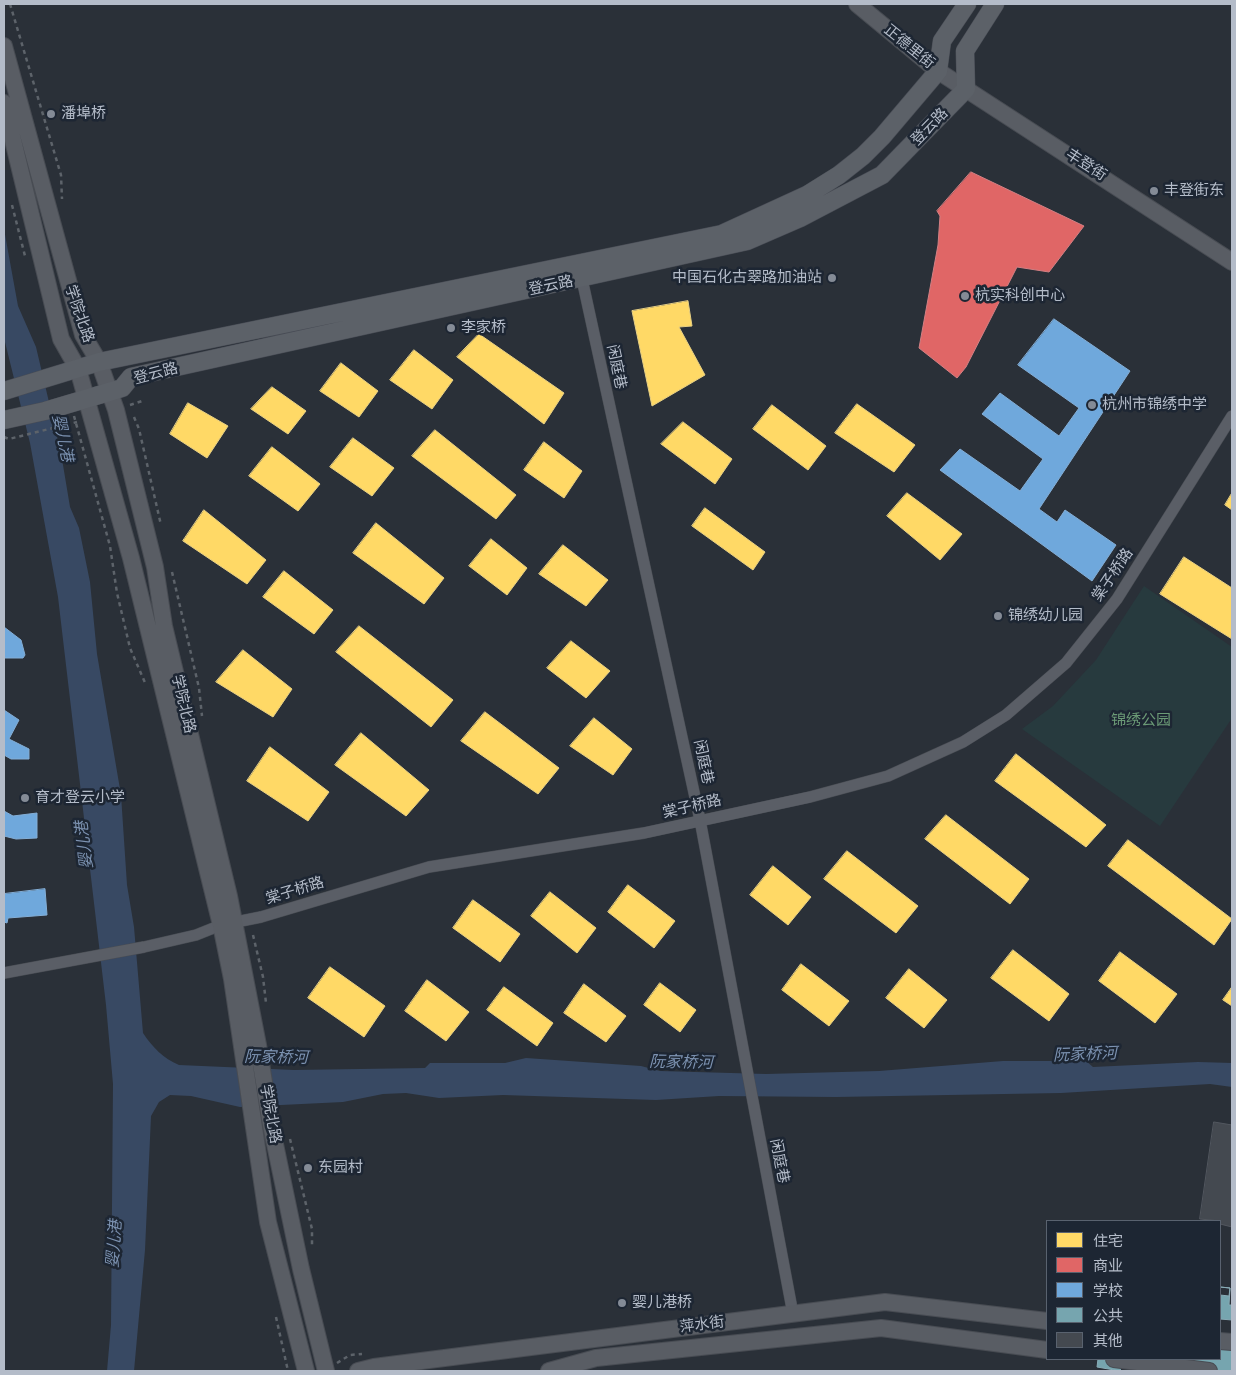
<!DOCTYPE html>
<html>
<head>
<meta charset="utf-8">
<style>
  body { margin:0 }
  #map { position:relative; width:1236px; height:1375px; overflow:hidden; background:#2a3038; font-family:"Archivo Narrow","Noto Sans SC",sans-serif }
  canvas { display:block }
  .frame { position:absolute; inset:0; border:5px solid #b4bcc9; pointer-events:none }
  .legend { position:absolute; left:1046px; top:1220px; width:175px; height:140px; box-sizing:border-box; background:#1d2633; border:1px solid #59626f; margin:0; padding:6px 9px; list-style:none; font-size:15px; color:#b4bcc9 }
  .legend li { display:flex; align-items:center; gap:10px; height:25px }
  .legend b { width:25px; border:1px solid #59626f }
</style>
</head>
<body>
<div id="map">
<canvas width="1236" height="1375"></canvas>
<div class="frame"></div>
<ul class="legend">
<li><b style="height:14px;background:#ffd966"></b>住宅</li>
<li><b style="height:14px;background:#e06666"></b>商业</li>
<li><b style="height:14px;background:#6fa8dc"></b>学校</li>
<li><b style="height:14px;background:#76a5af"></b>公共</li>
<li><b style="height:14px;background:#444950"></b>其他</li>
</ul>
</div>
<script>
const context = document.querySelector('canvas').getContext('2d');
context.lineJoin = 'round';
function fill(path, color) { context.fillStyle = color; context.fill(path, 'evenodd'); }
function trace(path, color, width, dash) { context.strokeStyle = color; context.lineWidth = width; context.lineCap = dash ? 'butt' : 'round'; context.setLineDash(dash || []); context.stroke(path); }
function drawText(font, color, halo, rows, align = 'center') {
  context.font = font + ' "Archivo Narrow","Noto Sans SC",sans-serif'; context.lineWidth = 5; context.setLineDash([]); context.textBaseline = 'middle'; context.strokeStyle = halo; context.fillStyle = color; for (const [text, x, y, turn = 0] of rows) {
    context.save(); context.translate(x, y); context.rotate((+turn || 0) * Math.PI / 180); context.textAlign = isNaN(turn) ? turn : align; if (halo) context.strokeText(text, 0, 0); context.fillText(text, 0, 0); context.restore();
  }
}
const green = new Path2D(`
  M1144 586 1232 647V718L1160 826 1022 729 1053 706 1096 660Z`);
const water = new Path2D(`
  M4 229 18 306 36 347 61 453 70 507 79 528 90 582 97 654 121 795 127 885 134 927 143 1033C153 1048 163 1058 179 1065L294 1070 425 1068 430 1063H505L526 1058 641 1066 660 1071 766 1074 879 1071 1003 1061H1086L1093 1067 1198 1062 1232 1063V1087L1210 1084 1061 1093 836 1097 719 1096 656 1100 503 1095 439 1098 406 1093 383 1094 343 1102 240 1107 191 1096 170 1095 159 1102 151 1116 145 1250 134 1371H107L111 1325 113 1084 106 1005 58 597 30 443 4 338Z`);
const homes = new Path2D(`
  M688 301 692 326 679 327 705 375 652 406 632 311Z
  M479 334 564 393 544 424 457 357Z
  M414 350 453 380 432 409 390 380Z
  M341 363 378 391 359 417 320 391Z
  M272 387 306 411 288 434 251 409Z
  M188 403 228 426 207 458 170 434Z
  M857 404 915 445 894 472 835 433Z
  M772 405 826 446 808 470 753 429Z
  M683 422 732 459 715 484 661 444Z
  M435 430 516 495 496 519 412 456Z
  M353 438 394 468 372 496 330 467Z
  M544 442 582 471 564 498 524 470Z
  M272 447 320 484 298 511 249 476Z
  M907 493 962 534 940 560 887 516Z
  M1232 493V510L1225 505Z
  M705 508 765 552 753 570 692 526Z
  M204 510 266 560 247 584 183 541Z
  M376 523 444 578 424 604 353 553Z
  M491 539 527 568 507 595 469 566Z
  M563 545 608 580 586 606 539 574Z
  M1184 557 1232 588V639L1160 594Z
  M284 571 333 610 314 634 263 597Z
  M359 626 453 700 431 727 336 652Z
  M571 641 610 671 586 698 547 668Z
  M243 650 292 689 273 717 216 682Z
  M485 712 559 768 538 794 461 741Z
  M594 718 632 749 613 775 570 746Z
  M361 733 429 790 406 816 335 765Z
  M270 747 329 792 308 821 247 781Z
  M1016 754 1106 825 1086 847 995 781Z
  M946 815 1029 879 1010 904 925 839Z
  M1128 840 1232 919 1214 945 1108 866Z
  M847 851 918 906 896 933 824 879Z
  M773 866 811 897 788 925 750 895Z
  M628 885 675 921 654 948 608 912Z
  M550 892 596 928 577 953 531 916Z
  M473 900 520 934 500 962 453 928Z
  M1013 950 1069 994 1049 1021 991 978Z
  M1120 952 1177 994 1155 1023 1099 981Z
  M801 964 849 1001 829 1026 782 990Z
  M330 967 385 1006 364 1037 308 998Z
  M909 969 947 1000 924 1028 886 998Z
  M427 980 469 1012 446 1041 405 1011Z
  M660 983 696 1010 680 1032 644 1005Z
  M584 984 626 1016 606 1042 564 1013Z
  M504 987 553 1023 537 1046 487 1010Z
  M1232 987V1006L1223 1000Z`);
const shops = new Path2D(`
  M971 172 1084 226 1049 272 1017 267 966 367 957 378 919 348 938 245 940 216 937 211Z`);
const schools = new Path2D(`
  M1054 319 1130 371 1039 509 1057 522 1065 510 1116 545 1092 581 940 470 960 449 1020 491 1043 459 982 414 1000 393 1059 436 1079 408 1018 365Z
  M4 627 21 640 25 655 23 658H4Z
  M4 710 19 720 9 739 29 749V759H11L4 755Z
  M4 811 13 816 37 813V838L16 839 4 836Z
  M45 889 47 915 8 918 7 923 4 922V894Z`);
const public = new Path2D(`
  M1220 1287 1230 1288 1229 1305H1232V1320L1220 1319Z
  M1220 1287 1230 1288 1229 1296 1220 1295Z
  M1220 1345 1232 1347V1371H1152L1121 1367 1120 1371 1097 1367 1098 1359H1220Z`);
const building = new Path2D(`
  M1214 1122 1232 1125V1227L1220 1224V1221L1200 1219Z`);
const path = new Path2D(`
  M10 4 61 175 62 199
  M12 205 25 256
  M130 405 145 400
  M74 416 110 546 117 593 130 648 146 685
  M134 417 139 429 161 525
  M4 437 9 439 77 422
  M172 572 199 688 202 716
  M253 935 263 977 266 1003
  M290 1139 312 1229V1248
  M276 1317 288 1371
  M337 1363 350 1355 362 1354`);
const street = new Path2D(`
  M582 279 700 820 793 1314
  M4 973 144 947 196 935 221 925 261 917 429 867 644 833 810 797 888 776 963 742 1006 715 1066 663 1117 599 1232 416`);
const secondary = new Path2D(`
  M857 4 938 71 1232 262
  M4 46 83 335 99 362 116 410 155 567 164 626 229 896 258 1045 271 1125 301 1269 326 1371
  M4 103 61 339 78 369 131 558 221 925 232 979 268 1222 306 1371
  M1220 1341 1232 1342
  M1114 1359 1209 1371
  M358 1371 374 1367 885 1302 1047 1321
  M549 1371 596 1358 881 1328 1047 1350`);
const primary = new Path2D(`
  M4 391 99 362 722 234 807 195 839 175 863 156 882 137 938 71 942 41 967 4
  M4 420 45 411 109 392 122 388 131 377 747 241 800 218 882 175 966 89 965 51 995 4`);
const markers = [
  [51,114,5,"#848b96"],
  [1154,191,5,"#848b96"],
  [832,278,5,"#848b96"],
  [965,296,5,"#848b96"],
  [451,328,5,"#848b96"],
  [1092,405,5,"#848b96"],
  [998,616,5,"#848b96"],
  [25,798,5,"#848b96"],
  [308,1168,5,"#848b96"],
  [622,1303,5,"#848b96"]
];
const streetNames = [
  ["正德里街",909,47,39],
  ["登云路",930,127,-46],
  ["丰登街",1086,165,33],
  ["登云路",551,286,-12],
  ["学院北路",79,314,71],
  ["闲庭巷",616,367,78],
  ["登云路",156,374,-15],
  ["棠子桥路",1113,575,-56],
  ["学院北路",183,704,77],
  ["闲庭巷",703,762,78],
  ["棠子桥路",692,807,-13],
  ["棠子桥路",295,891,-17],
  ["学院北路",270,1114,80],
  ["闲庭巷",779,1161,79],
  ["萍水街",702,1325,-7]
];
const poiNames = [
  ["潘埠桥",61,114],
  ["丰登街东",1164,191],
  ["中国石化古翠路加油站",822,278,"right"],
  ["杭实科创中心",975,296],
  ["李家桥",461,328],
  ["杭州市锦绣中学",1102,405],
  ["锦绣幼儿园",1008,616],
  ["育才登云小学",35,798],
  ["东园村",318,1168],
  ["婴儿港桥",632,1303]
];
const parkNames = [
  ["锦绣公园",1141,721]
];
const waterNames = [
  ["婴儿港",62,438,78],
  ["婴儿港",85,845,-97],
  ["阮家桥河",1085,1055,-2],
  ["阮家桥河",276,1058,1],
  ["阮家桥河",681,1063,1],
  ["婴儿港",115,1244,-86]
];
fill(green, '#273a3e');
fill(water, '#384963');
fill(homes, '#ffd966');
trace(homes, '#e8d084', 1);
fill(shops, '#e06666');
trace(shops, '#d38084', 1);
fill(schools, '#6fa8dc');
trace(schools, '#84aed6', 1);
fill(public, '#76a5af');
trace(public, '#89acb7', 1);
fill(building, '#444950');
trace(building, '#52575f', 1);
trace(street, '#484c53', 12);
trace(secondary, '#484c53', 18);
trace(primary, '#484c55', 19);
trace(path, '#5d636a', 2.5, [4, 4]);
trace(street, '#5a5e66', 11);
trace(secondary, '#595d64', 16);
trace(primary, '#5c6168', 18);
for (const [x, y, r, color] of markers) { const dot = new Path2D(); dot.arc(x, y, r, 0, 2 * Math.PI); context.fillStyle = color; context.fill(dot); trace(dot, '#1d2633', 2); }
drawText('15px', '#b4bcc9', '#1d2633', streetNames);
drawText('15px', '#b4bcc9', '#1d2633', poiNames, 'left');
drawText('15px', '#6b9a76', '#1d2633', parkNames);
drawText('italic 16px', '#7c92b1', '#1d2633', waterNames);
</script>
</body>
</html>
